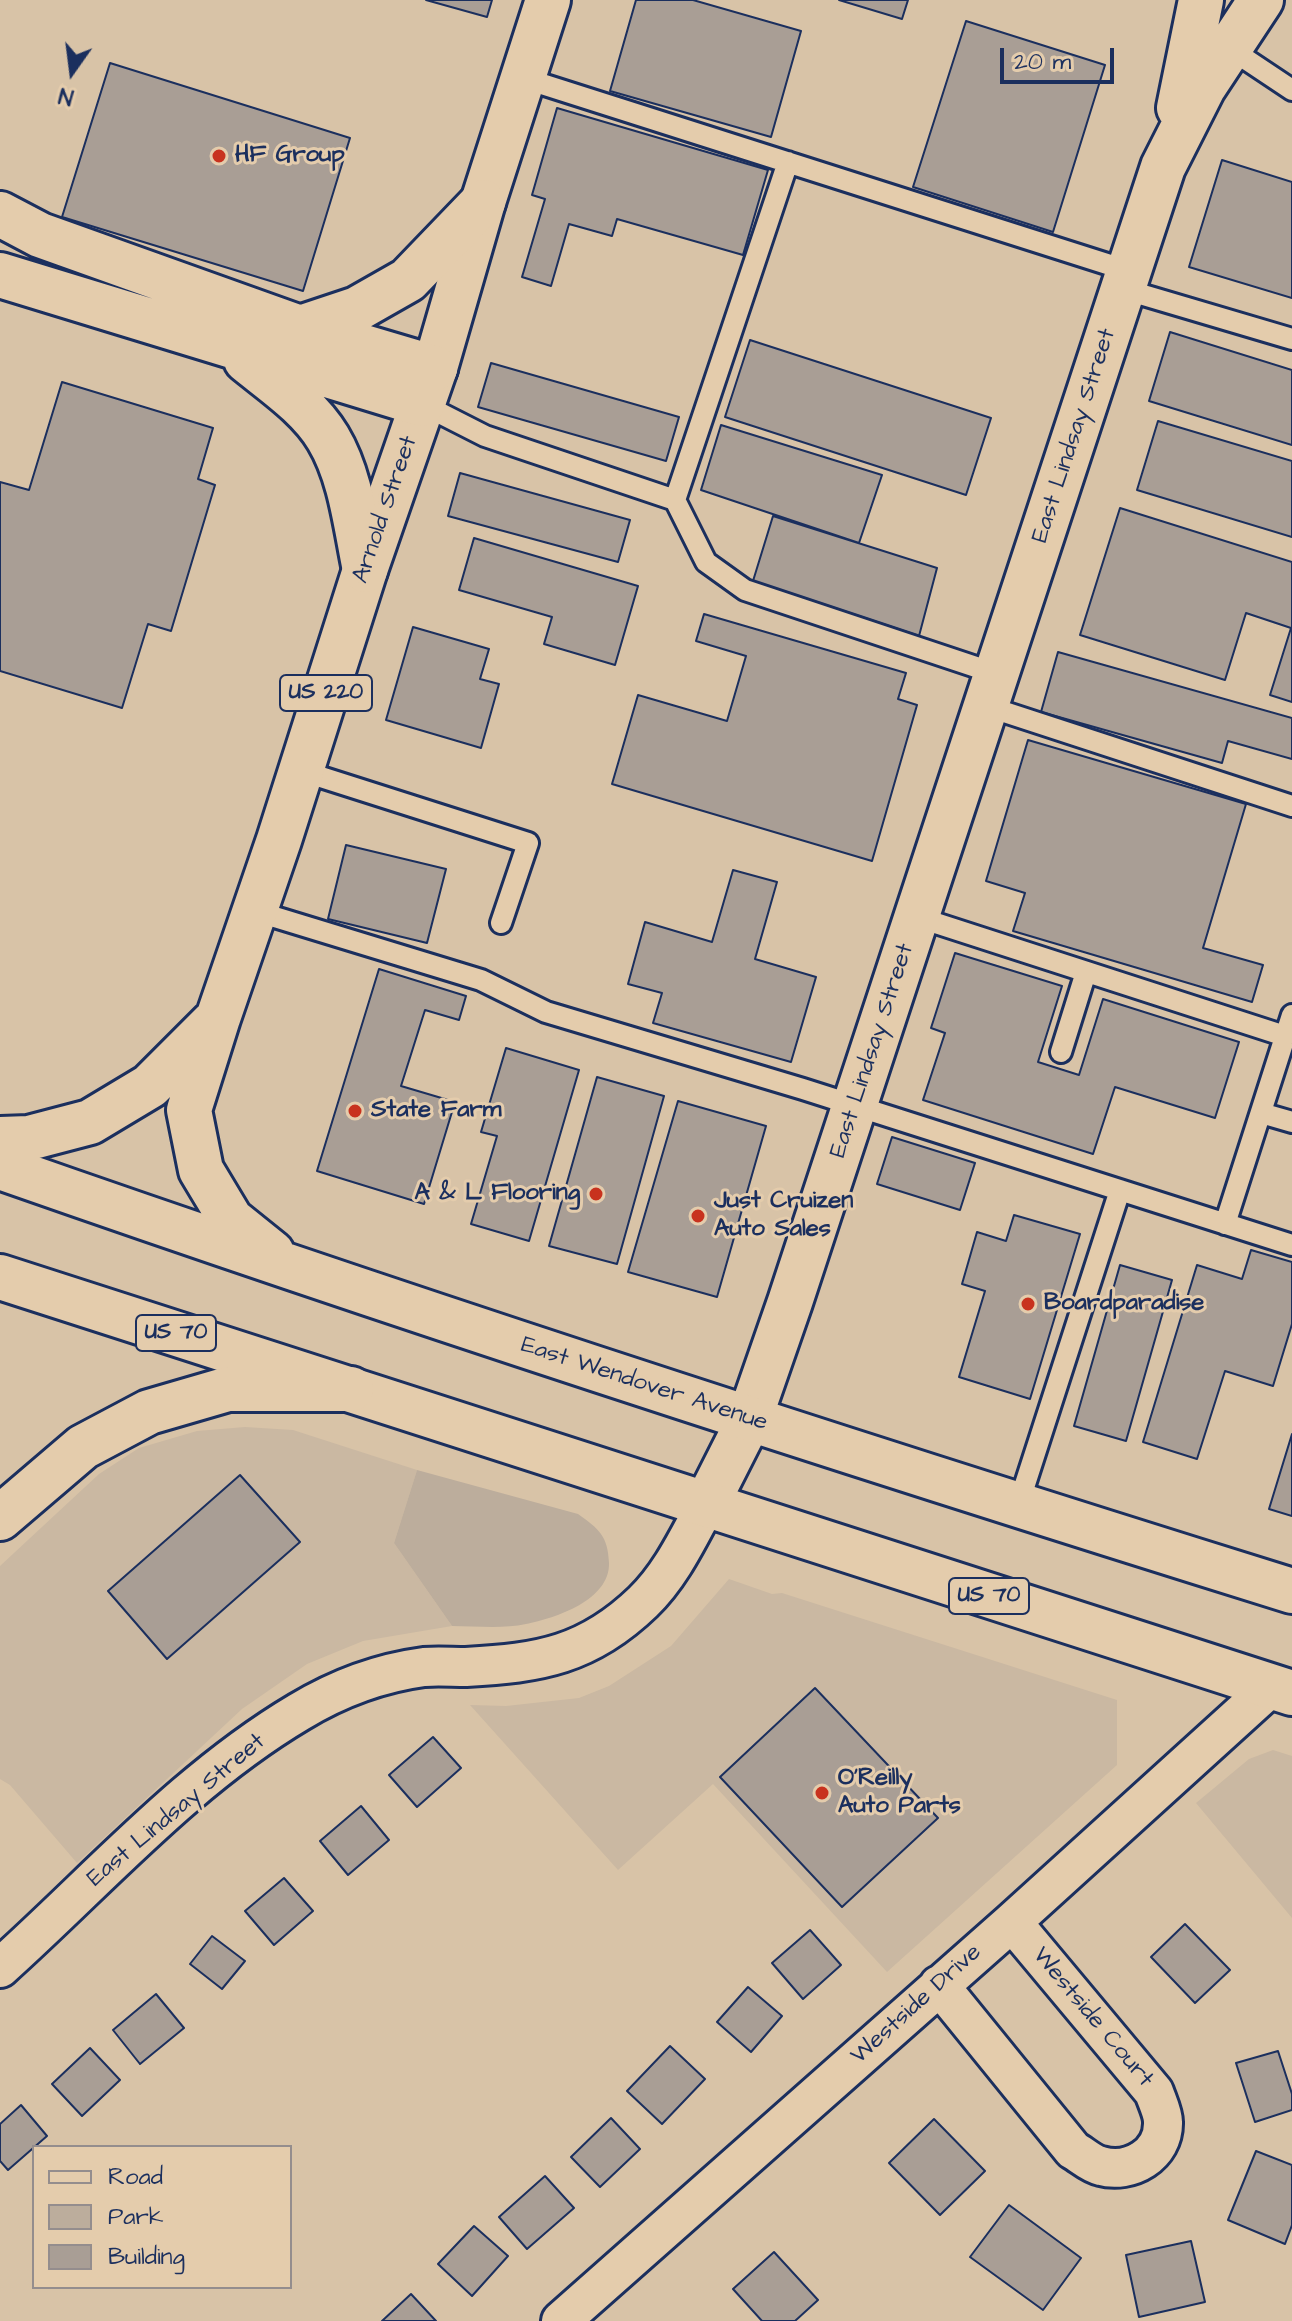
<!DOCTYPE html>
<html>
<head>
<meta charset="utf-8">
<style>
  body { margin:0 }
  #map { position:relative; width:1292px; height:2321px; overflow:hidden; background:#d8c3a7; font-family:"Architects Daughter",sans-serif }
  canvas { display:block }
  .legend { position:absolute; left:32px; top:2145px; width:260px; height:144px; box-sizing:border-box; background:#e4ccac; border:2px solid #948d8d; margin:0; padding:10px 14px; list-style:none; font-size:24px; color:#1b2f5e }
  .legend li { display:flex; align-items:center; gap:16px; height:40px }
  .legend b { width:40px; border:2px solid #948d8d }
  .north { position:absolute; left:32px; top:32px; width:80px; height:80px; -webkit-text-stroke:6px #e4ccac; paint-order:stroke; rotate:194deg; font-size:22px; font-weight:700; line-height:32px; text-align:center; color:#1b2f5e }
  .north::after { content:''; display:block; margin:auto; width:28px; height:36px; background:#1b2f5e; clip-path:polygon(50% 0,100% 100%,50% 72%,0 100%) }
  .scale { position:absolute; left:1000px; top:48px; width:114px; height:36px; box-sizing:border-box; border:4px solid #1b2f5e; border-top:0; padding-left:10px; font-size:24px; line-height:28px; white-space:nowrap; color:#1b2f5e; -webkit-text-stroke:6px #e4ccac; paint-order:stroke }
</style>
</head>
<body>
<div id="map">
<canvas width="1292" height="2321"></canvas>
<ul class="legend">
<li><b style="height:10px;background:#e4ccac"></b>Road</li>
<li><b style="height:22px;background:#bcad9c"></b>Park</li>
<li><b style="height:22px;background:#a99e95"></b>Building</li>
</ul>
<div class="north">N</div>
<div class="scale">20 m</div>
</div>
<script>
const context = document.querySelector('canvas').getContext('2d');
context.lineJoin = 'round';
function fill(path, color) { context.fillStyle = color; context.fill(path, 'evenodd'); }
function trace(path, color, width, dash) { context.strokeStyle = color; context.lineWidth = width; context.lineCap = dash ? 'butt' : 'round'; context.setLineDash(dash || []); context.stroke(path); }
function drawText(font, color, halo, rows, align = 'center') {
  context.font = font + ' "Architects Daughter",sans-serif'; context.lineWidth = 6; context.setLineDash([]); context.textBaseline = 'middle'; context.strokeStyle = halo; context.fillStyle = color; for (const [text, x, y, turn = 0] of rows) {
    context.save(); context.translate(x, y); context.rotate((+turn || 0) * Math.PI / 180); context.textAlign = isNaN(turn) ? turn : align; if (halo) context.strokeText(text, 0, 0); context.fillText(text, 0, 0); context.restore();
  }
}
const built = new Path2D(`
  M245 1427 293 1430 417 1470 394 1543 452 1626 363 1641 307 1664 242 1709 77 1863 10 1785 0 1779V1566L99 1474 139 1448 197 1431Z
  M729 1579 772 1594 782 1593 1117 1700V1765L887 1972 713 1784 618 1870 470 1705 506 1706 579 1698 609 1686 671 1646Z
  M1273 1750 1292 1756V1918L1196 1803 1249 1759Z`);
const green = new Path2D(`
  M417 1470 578 1514C599 1529 608 1536 609 1563 610 1600 556 1618 526 1624 503 1629 475 1626 452 1626L394 1543Z`);
const building = new Path2D(`
  M426 0H492L487 17Z
  M636 0H693L801 31 771 137 610 91Z
  M839 0H908L902 19Z
  M966 21 1105 65 1053 232 913 187Z
  M110 63 350 138 303 291 62 217Z
  M557 108 768 170 743 255 617 219 612 236 569 224 551 286 522 277 545 199 532 195Z
  M1222 160 1292 182V298L1189 267Z
  M1170 332 1292 370V445L1149 401Z
  M750 340 991 418 966 495 725 417Z
  M491 363 679 417 666 461 478 407Z
  M62 382 213 428 198 479 215 485 171 631 148 624 122 708 0 671V482L29 490Z
  M1158 421 1292 461V537L1137 490Z
  M721 425 882 475 859 543 701 490Z
  M460 473 630 520 618 562 448 516Z
  M1120 508 1292 562V702L1270 695 1291 628 1246 613 1225 680 1080 635Z
  M773 516 937 568 919 636 753 581Z
  M474 538 638 586 615 665 544 644 552 617 459 590Z
  M704 614 906 673 898 699 917 705 872 861 612 784 638 695 727 721 746 656 696 641Z
  M413 627 489 649 480 679 499 684 481 748 386 720Z
  M1058 652 1292 718V759L1228 741 1222 763 1041 712Z
  M1028 740 1246 804 1203 948 1263 965 1252 1002 1013 931 1025 893 986 881Z
  M346 845 446 869 427 943 328 919Z
  M733 870 777 882 755 959 816 977 791 1062 653 1023 662 993 628 984 645 922 712 942Z
  M955 953 1062 986 1038 1062 1079 1075 1103 999 1239 1042 1215 1118 1115 1087 1093 1154 923 1100 945 1033 931 1028Z
  M379 969 466 996 459 1020 425 1010 401 1086 455 1102 424 1204 317 1171Z
  M506 1048 579 1070 529 1241 471 1224 497 1136 481 1132Z
  M597 1077 664 1096 617 1264 549 1246Z
  M678 1101 766 1126 717 1297 628 1272Z
  M892 1137 975 1163 960 1210 877 1184Z
  M1014 1215 1080 1234 1030 1399 959 1377 985 1291 962 1284 977 1232 1006 1241Z
  M1251 1250 1292 1262V1324L1273 1386 1225 1371 1197 1459 1143 1442 1197 1265 1242 1279Z
  M1120 1265 1172 1280 1126 1441 1074 1426Z
  M1292 1434V1516L1269 1509Z
  M240 1475 300 1542 167 1659 108 1591Z
  M815 1688 938 1818 842 1907 720 1777Z
  M433 1737 461 1768 417 1807 389 1775Z
  M361 1806 389 1840 348 1875 320 1841Z
  M284 1878 313 1911 274 1945 245 1911Z
  M1185 1924 1230 1970 1195 2003 1151 1957Z
  M810 1930 841 1965 803 1999 772 1963Z
  M212 1936 245 1961 222 1989 190 1964Z
  M748 1987 782 2016 751 2052 717 2022Z
  M156 1994 184 2028 140 2064 113 2030Z
  M670 2046 705 2079 662 2124 627 2091Z
  M90 2048 120 2080 82 2116 52 2084Z
  M1278 2051 1292 2094V2110L1255 2122 1236 2063Z
  M21 2105 47 2136 8 2170 0 2161V2124Z
  M611 2118 640 2149 600 2187 571 2157Z
  M934 2119 985 2171 940 2215 889 2163Z
  M1256 2151 1292 2165V2225L1285 2244 1228 2220Z
  M545 2176 574 2208 527 2249 499 2217Z
  M1009 2205 1081 2258 1043 2310 970 2257Z
  M474 2226 508 2256 472 2296 438 2264Z
  M1191 2241 1205 2302 1139 2317 1126 2255Z
  M774 2252 818 2300 795 2321H762L733 2289Z
  M411 2294 436 2321H382Z`);
const service = new Path2D(`
  M1229 48 1292 90
  M523 78 1129 271
  M1123 289 1292 339
  M422 404 485 436 675 500 706 562 745 590 997 674
  M675 500 788 162
  M986 706 1292 806
  M302 771 528 843 501 923
  M255 911 481 980 546 1012 803 1089 1292 1245
  M917 917 1285 1036
  M1061 1052 1086 972
  M1261 1113 1292 1122
  M1225 1224 1292 1015
  M1018 1506 1120 1190`);
const minor = new Path2D(`
  M0 1968C97 1881 186 1779 299 1712 337 1689 379 1673 424 1667 438 1666 452 1667 466 1667 540 1663 588 1655 643 1602 671 1575 688 1538 706 1505
  M939 1985 1073 2150C1082 2155 1091 2164 1101 2166 1130 2174 1164 2155 1163 2122 1163 2113 1157 2101 1154 2092L1012 1922
  M561 2321 1012 1922 1272 1686`);
const secondary = new Path2D(`
  M1179 108 1201 0
  M435 368 483 202 548 0
  M706 1505 749 1420 790 1302 1163 167 1203 88 1261 0`);
const trunk = new Path2D(`
  M0 1139 29 1138 90 1122 150 1086 213 1023
  M0 1167C428 1317 859 1456 1292 1591
  M272 1253 231 1220 201 1170 189 1110 218 1018 279 840 365 570 435 368
  M0 1277 1292 1693`);
const motorway = new Path2D(`
  M0 214 40 235 300 328 435 368
  M0 275 422 404
  M300 328 357 309 408 280 483 202
  M246 360C274 383 309 406 328 438 351 476 356 527 365 570
  M0 1518 83 1447 149 1412 228 1389H351`);
const markers = [
  [219,156,8,"#c8321e"],
  [355,1111,8,"#c8321e"],
  [596,1194,8,"#c8321e"],
  [698,1216,8,"#c8321e"],
  [1028,1304,8,"#c8321e"],
  [822,1793,8,"#c8321e"]
];
const shields = [
  [326,693,92],
  [176,1333,80],
  [989,1596,80]
];
const shieldNames = [
  ["US 220",326,693],
  ["US 70",176,1333],
  ["US 70",989,1596]
];
const poiNames = [
  ["HF Group",235,156],
  ["State Farm",371,1111],
  ["A & L Flooring",580,1194,"right"],
  ["Just Cruizen",714,1202],
  ["Auto Sales",714,1230],
  ["Boardparadise",1044,1304],
  ["O'Reilly",838,1779],
  ["Auto Parts",838,1807]
];
const streetNames = [
  ["East Lindsay Street",1075,436,-72],
  ["Arnold Street",386,510,-71],
  ["East Lindsay Street",873,1051,-72],
  ["East Wendover Avenue",644,1385,18],
  ["East Lindsay Street",177,1811,-40],
  ["Westside Drive",917,2005,-42],
  ["Westside Court",1092,2018,50]
];
fill(built, '#cab8a2');
fill(green, '#bcad9c');
fill(building, '#a99e95');
trace(building, '#1b2f5e', 2);
trace(service, '#1b2f5e', 26);
trace(minor, '#1b2f5e', 44);
trace(secondary, '#1b2f5e', 50);
trace(trunk, '#1b2f5e', 50);
trace(motorway, '#1b2f5e', 50);
trace(service, '#e4ccac', 20);
trace(minor, '#e4ccac', 38);
trace(secondary, '#e4ccac', 44);
trace(trunk, '#e4ccac', 44);
trace(motorway, '#e4ccac', 44);
for (const [x, y, r, color] of markers) { const dot = new Path2D(); dot.arc(x, y, r, 0, 2 * Math.PI); context.fillStyle = color; context.fill(dot); trace(dot, '#e4ccac', 3); }
for (const [x, y, w] of shields) { const box = new Path2D(); box.roundRect(x - w / 2, y - 18, w, 36, 6); context.fillStyle = '#e4ccac'; context.fill(box); trace(box, '#1b2f5e', 2); }
drawText('bold 22px', '#1b2f5e', null, shieldNames);
drawText('bold 24px', '#1b2f5e', '#e4ccac', poiNames, 'left');
drawText('24px', '#1b2f5e', '#e4ccac', streetNames);
</script>
</body>
</html>
